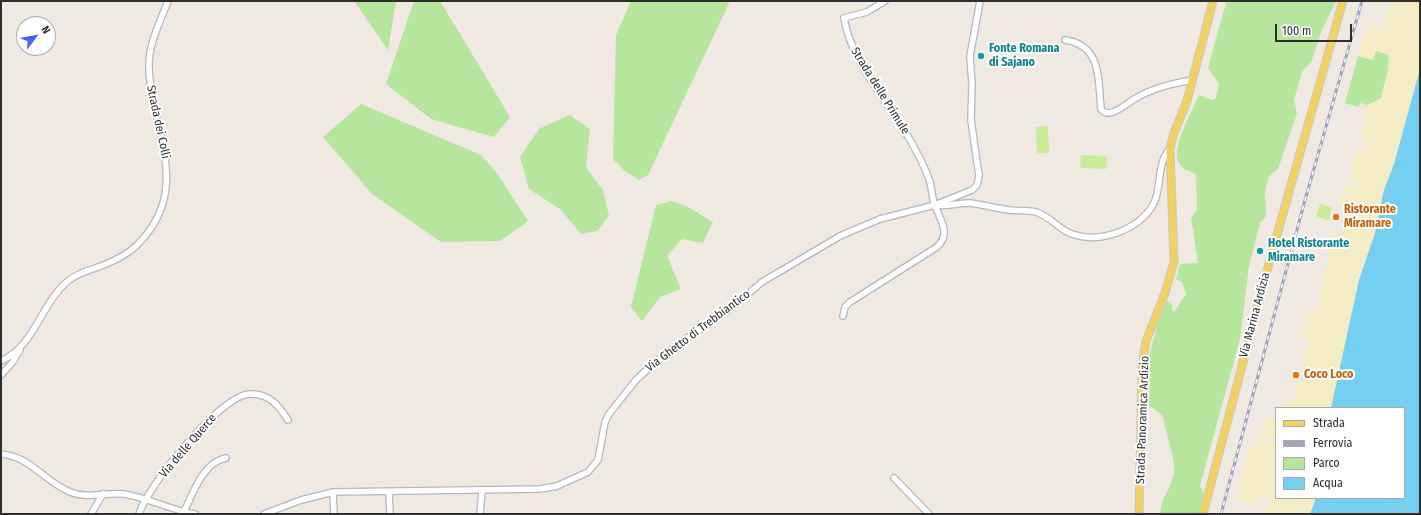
<!DOCTYPE html>
<html>
<head>
<meta charset="utf-8">
<style>
  body { margin:0 }
  #map { position:relative; width:1421px; height:515px; overflow:hidden; background:#efe9e1; font-family:"Fira Sans Condensed",sans-serif }
  canvas { display:block }
  .frame { position:absolute; inset:0; border:2px solid #2e2e2e; pointer-events:none }
  .legend { position:absolute; left:1275px; top:407px; width:130px; height:92px; box-sizing:border-box; background:#fff; border:1px solid #ababab; margin:0; padding:5px 7px; list-style:none; font-size:12px; color:#2e2e2e }
  .legend li { display:flex; align-items:center; gap:8px; height:20px }
  .legend b { width:20px; border:1px solid #ababab }
  .north { position:absolute; left:16px; top:16px; width:40px; height:40px; box-sizing:border-box; background:#fff; border:1px solid #ababab; border-radius:50%; rotate:58deg; font-size:11px; font-weight:700; line-height:16px; text-align:center; color:#2e2e2e }
  .north::after { content:''; display:block; margin:auto; width:14px; height:18px; background:#4264fb; clip-path:polygon(50% 0,100% 100%,50% 72%,0 100%) }
  .scale { position:absolute; left:1275px; top:24px; width:77px; height:18px; box-sizing:border-box; border:2px solid #2e2e2e; border-top:0; padding-left:5px; font-size:12px; line-height:14px; white-space:nowrap; color:#2e2e2e; -webkit-text-stroke:3px #fff; paint-order:stroke }
</style>
</head>
<body>
<div id="map">
<canvas width="1421" height="515"></canvas>
<div class="frame"></div>
<ul class="legend">
<li><b style="height:5px;background:#f2d163"></b>Strada</li>
<li><b style="height:5px;background:#a3a6b8"></b>Ferrovia</li>
<li><b style="height:11px;background:#b6e59e"></b>Parco</li>
<li><b style="height:11px;background:#75cff0"></b>Acqua</li>
</ul>
<div class="north">N</div>
<div class="scale">100 m</div>
</div>
<script>
const context = document.querySelector('canvas').getContext('2d');
context.lineJoin = 'round';
function fill(path, color) { context.fillStyle = color; context.fill(path, 'evenodd'); }
function trace(path, color, width, dash) { context.strokeStyle = color; context.lineWidth = width; context.lineCap = dash ? 'butt' : 'round'; context.setLineDash(dash || []); context.stroke(path); }
function drawText(font, color, halo, rows, align = 'center') {
  context.font = font + ' "Fira Sans Condensed",sans-serif'; context.lineWidth = 4; context.setLineDash([]); context.textBaseline = 'middle'; context.strokeStyle = halo; context.fillStyle = color; for (const [text, x, y, turn = 0] of rows) {
    context.save(); context.translate(x, y); context.rotate((+turn || 0) * Math.PI / 180); context.textAlign = isNaN(turn) ? turn : align; if (halo) context.strokeText(text, 0, 0); context.fillText(text, 0, 0); context.restore();
  }
}
const green = new Path2D(`
  M354 1H396L388 50Z
  M414 1H440L510 117 494 137 431 119 386 84Z
  M631 1H730L648 175 639 180 626 172 613 159 616 35Z
  M1223 1H1336L1322 30 1311 62 1302 71 1294 100 1297 113 1278 169 1269 176 1265 191 1266 217 1260 223 1249 266 1240 339 1200 486 1204 494 1199 514H1160C1161 498 1172 486 1174 473 1176 459 1165 433 1163 416L1153 408 1144 405 1146 367 1158 323 1167 301 1172 304V310L1174 312 1186 294 1182 282 1176 279 1180 264 1198 263 1191 218 1197 210 1196 174C1192 172 1185 170 1182 167 1166 153 1193 111 1199 95L1213 100 1216 98 1219 84 1208 68 1226 3Z
  M1376 51 1389 55 1388 70 1381 98 1368 105 1360 103 1359 107 1345 103 1358 56 1373 60Z
  M361 104 481 155 496 172 528 221 500 241 441 242 372 194 323 137Z
  M570 115 590 129 586 168 603 190 609 216 597 231 581 234 560 209 529 189 520 157 539 129Z
  M671 201 688 207 713 222 703 243 682 239 667 256 681 289 660 297 642 321 631 307 656 205Z`);
const sand = new Path2D(`
  M1391 1H1420V69L1394 164 1384 190 1375 233 1359 280 1331 408H1283L1285 400 1293 402 1300 381 1306 377 1307 374 1302 371 1309 340 1301 338 1308 309 1316 311 1330 254 1327 253 1332 232 1342 234 1348 209 1339 207 1345 183 1355 186 1357 181 1349 179 1357 149 1363 151 1366 139 1360 137 1368 105 1381 98 1388 70 1389 55 1376 51 1373 60 1358 56 1368 24 1384 28Z
  M1264 417 1276 420V498H1316L1310 514H1265L1266 507 1269 508 1271 499 1260 496 1258 506 1236 500 1248 451 1260 437 1275 441V437L1260 434Z`);
const pitch = new Path2D(`
  M1048 126 1049 153H1037L1036 127Z
  M1081 155 1107 156 1106 169 1080 168Z
  M1320 204 1332 207 1329 220 1316 217Z`);
const water = new Path2D(`
  M1420 69V514H1310L1316 498H1404V408H1331L1359 280 1375 233 1384 190 1394 164Z`);
const minor = new Path2D(`
  M1065 40C1102 45 1098 80 1101 109 1103 112 1105 113 1109 113 1120 111 1127 103 1136 98 1153 88 1174 83 1193 80
  M935 205C947 207 958 203 970 203 983 205 996 208 1009 210 1018 211 1028 210 1036 212 1050 216 1059 230 1072 234 1100 244 1138 230 1153 205 1163 187 1155 167 1170 148
  M843 316 845 307 850 302 937 247C951 234 941 221 935 206 932 198 932 190 930 182 924 164 914 146 904 130 882 94 851 60 844 18L867 12 885 1
  M1 361C35 346 41 303 68 281 77 273 90 270 101 266 114 261 130 253 139 243 193 187 151 131 149 68 148 45 160 22 168 1
  M1 375 12 363 20 350
  M1 454C32 457 43 481 70 492 87 499 106 492 124 494 149 498 170 510 195 514
  M894 478 929 514
  M333 492 334 514
  M389 492 390 514
  M184 512C193 493 203 462 226 458
  M91 514 103 494
  M139 514C147 487 221 394 250 394 269 393 279 406 288 420
  M264 514 301 500 333 492 540 489 557 486 588 472 598 460 605 422 609 414 636 380 651 366 681 342 728 311 762 282 840 236 880 219 935 205 972 190 977 185 979 176 971 120 972 84 970 56 980 1
  M480 514 482 491`);
const major = new Path2D(`
  M1139 514 1142 366 1146 341 1165 293 1174 262 1170 148 1174 133 1187 101 1213 1
  M1203 514 1271 256 1343 1`);
const rail = new Path2D(`
  M1221 514 1305 200 1362 1`);
const markers = [
  [981,56,4,"#0f9aa8"],
  [1336,217,4,"#e8710a"],
  [1260,251,4,"#0f9aa8"],
  [1296,375,4,"#e8710a"]
];
const cultureNames = [
  ["Fonte Romana",989,49],
  ["di Sajano",989,63],
  ["Hotel Ristorante",1268,244],
  ["Miramare",1268,258]
];
const streetNames = [
  ["Strada delle Primule",880,91,58],
  ["Strada dei Colli",158,122,78],
  ["Via Marina Ardizia",1255,315,-75],
  ["Via Ghetto di Trebbiantico",698,331,-37],
  ["Strada Panoramica Ardizio",1143,420,-88],
  ["Via delle Querce",188,446,-49]
];
const foodNames = [
  ["Ristorante",1344,210],
  ["Miramare",1344,224],
  ["Coco Loco",1304,375]
];
fill(green, '#b6e59e');
fill(sand, '#f3ecc5');
fill(pitch, '#c9ec9a');
fill(water, '#75cff0');
trace(minor, '#b4b7c1', 8);
trace(major, '#c9c9c9', 9);
trace(minor, '#fff', 5.5);
trace(major, '#f2d163', 7);
trace(rail, '#a3a6b8', 3);
trace(rail, '#fff', 1.5, [4.5]);
for (const [x, y, r, color] of markers) { const dot = new Path2D(); dot.arc(x, y, r, 0, 2 * Math.PI); context.fillStyle = color; context.fill(dot); trace(dot, '#fff', 1.5); }
drawText('bold 12px', '#0d838f', '#fff', cultureNames, 'left');
drawText('12px', '#2e2e2e', '#fff', streetNames);
drawText('bold 12px', '#c56008', '#fff', foodNames, 'left');
</script>
</body>
</html>
